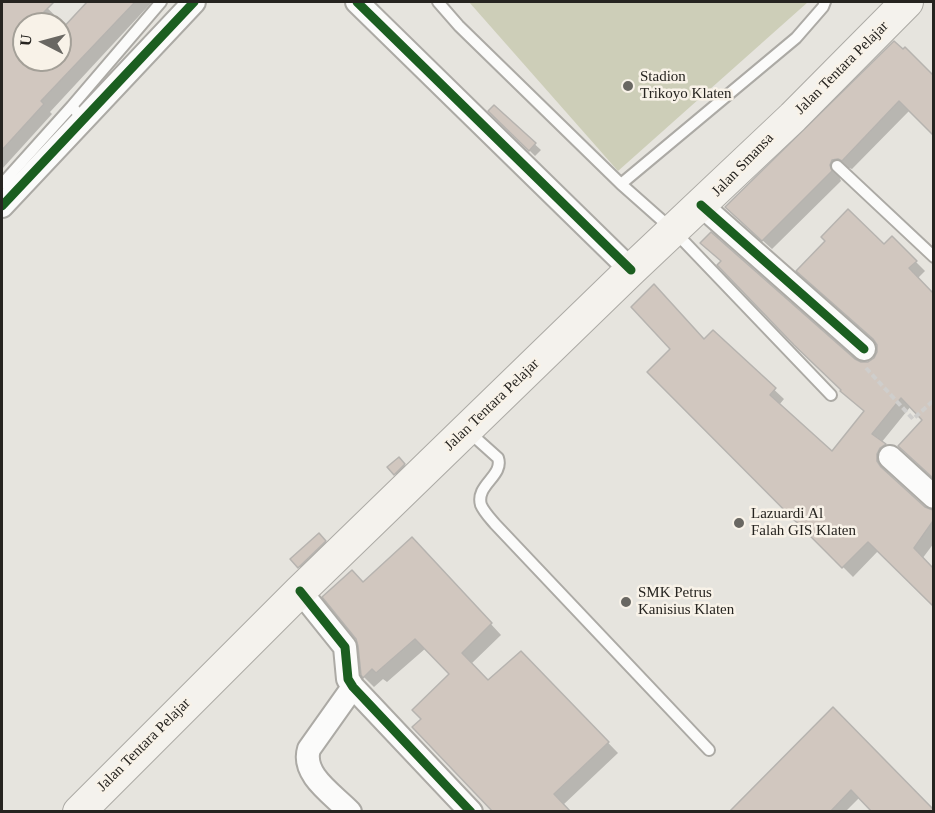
<!DOCTYPE html>
<html>
<head>
<meta charset="utf-8">
<style>
  body { margin:0 }
  #map { position:relative; width:935px; height:813px; overflow:hidden; background:#e6e4de; font-family:"Times New Roman",serif }
  canvas { display:block }
  .frame { position:absolute; inset:0; border:3px solid #262420; pointer-events:none }
  .north { position:absolute; left:12px; top:12px; width:60px; height:60px; box-sizing:border-box; background:#f8f2e8; border:2px solid #a4a098; border-radius:50%; rotate:276deg; font-size:16px; font-weight:700; line-height:24px; text-align:center; color:#262420 }
  .north::after { content:''; display:block; margin:auto; width:21px; height:27px; background:#696762; clip-path:polygon(50% 0,100% 100%,50% 72%,0 100%) }
</style>
</head>
<body>
<div id="map">
<canvas width="935" height="813"></canvas>
<div class="frame"></div>
<div class="north">U</div>
</div>
<script>
const context = document.querySelector('canvas').getContext('2d');
context.lineJoin = 'round';
function fill(path, color) { context.fillStyle = color; context.fill(path, 'evenodd'); }
function trace(path, color, width, dash) { context.strokeStyle = color; context.lineWidth = width; context.lineCap = dash ? 'butt' : 'round'; context.setLineDash(dash || []); context.stroke(path); }
function drawText(font, color, halo, rows, align = 'center') {
  context.font = font + ' "Times New Roman",serif'; context.lineWidth = 5; context.setLineDash([]); context.textBaseline = 'middle'; context.strokeStyle = halo; context.fillStyle = color; for (const [text, x, y, turn = 0] of rows) {
    context.save(); context.translate(x, y); context.rotate((+turn || 0) * Math.PI / 180); context.textAlign = isNaN(turn) ? turn : align; if (halo) context.strokeText(text, 0, 0); context.fillText(text, 0, 0); context.restore();
  }
}
const green = new Path2D(`
  M469 2H808L618 171Z`);
const shadow = new Path2D(`
  M2 2H41L66 26 89 2H152L50 112 52 114 2 169V91L5 87 2 83ZM24 24H60V60H24Z
  M905 49 934 77V133L910 110 852 169 849 168 841 170 839 175 841 181 772 249 737 217Z
  M494 107 541 150 535 156 490 111Z
  M892 238 925 271 917 279 934 295V477L910 456 925 420 911 406 881 443 894 455 886 465 889 476 930 512 934 511V543L922 559 934 570V604L879 550 853 577 649 372 705 340 713 332 784 399 779 405 832 454 865 412 842 391 854 360 860 364 868 363 875 359 879 353 884 246Z
  M399 459 406 467 397 476 389 467Z
  M319 535 330 547 305 572 292 559Z
  M422 549 501 635 471 664 488 682 521 653 618 753 563 805 423 719 451 674 426 648 387 682 383 679 374 687 364 677 357 638 363 584Z
  M833 709 934 811V812H874L860 797 845 812H743Z`);
const building = new Path2D(`
  M2 2H54L32 24H24V60H60V31L87 2H135L41 101 44 104 2 150Z
  M894 41 903 49 905 47 933 75V135L899 101 842 161 838 159 832 160 830 165 832 171 762 241 725 207Z
  M494 105 536 143 529 151 488 111Z
  M848 209 884 244 892 236 917 261 909 268 933 293V478L898 446 922 420 901 398 872 434 886 444 880 448 877 454V461L881 467 925 507 933 510V521L914 548 933 568V606L868 542 842 568 647 372 670 349 631 307 654 284 704 339 713 330 776 388 770 395 832 451 864 411 840 391 841 390 794 345 717 265 721 261 700 243 711 232 855 359 861 362H868L874 358 877 352V345L873 339 796 271 825 241 821 237Z
  M399 457 405 464 394 475 387 467Z
  M319 533 326 541 298 568 290 559Z
  M412 537 492 623 462 653 488 680 521 651 609 742 554 794 571 812H493L412 727 421 719 412 710 449 674 415 639 376 673 372 669 363 678 361 675 358 646 356 639 322 597 352 570 363 582Z
  M833 707 933 809V812H872L851 790 830 812H729Z`);
const path = new Path2D(`
  M866 368 913 419 934 400`);
const service = new Path2D(`
  M438 2 459 26 621 184 674 231 831 395
  M82 119 72 106 161 2
  M837 166 934 257
  M2 184 72 106
  M621 184 796 38 823 7 825 2
  M469 432 498 458C504 476 475 485 481 505 484 512 490 518 495 524L709 750`);
const minor = new Path2D(`
  M357 2 631 270
  M701 205 864 349
  M2 206 194 2
  M890 457 934 497
  M300 591 345 647 348 679 353 687 471 812
  M350 812C334 795 301 775 309 749L353 687`);
const secondary = new Path2D(`
  M79 812 300 591 631 270 793 117 907 2`);
const cycleway = new Path2D(`
  M357 2 631 270
  M701 205 864 349
  M2 206 194 2
  M300 591 345 647 348 679 353 687 471 812`);
const markers = [
  [628,86,6,"#696762"],
  [739,523,6,"#696762"],
  [626,602,6,"#696762"]
];
const streetNames = [
  ["Jalan Tentara Pelajar",842,68,-45],
  ["Jalan Smansa",743,165,-46],
  ["Jalan Tentara Pelajar",492,405,-44],
  ["Jalan Tentara Pelajar",144,745,-45]
];
const poiNames = [
  ["Stadion",640,77],
  ["Trikoyo Klaten",640,94],
  ["Lazuardi Al",751,514],
  ["Falah GIS Klaten",751,531],
  ["SMK Petrus",638,593],
  ["Kanisius Klaten",638,610]
];
fill(green, '#cdceb8');
fill(shadow, '#0003');
fill(building, '#d1c7bf');
trace(building, '#b6b3af', 1.5);
trace(service, '#acaaa5', 14);
trace(minor, '#acaaa5', 26);
trace(secondary, '#acaaa5', 34);
trace(path, '#cfcecc', 4, [6, 3]);
trace(service, '#fbfbfa', 10);
trace(minor, '#fbfbfa', 22);
trace(secondary, '#f4f2ed', 32);
trace(cycleway, '#1b5e20', 9);
for (const [x, y, r, color] of markers) { const dot = new Path2D(); dot.arc(x, y, r, 0, 2 * Math.PI); context.fillStyle = color; context.fill(dot); trace(dot, '#f8f2e8', 2); }
drawText('15px', '#262420', '#f8f2e8', streetNames);
drawText('15px', '#262420', '#f8f2e8', poiNames, 'left');
</script>
</body>
</html>
